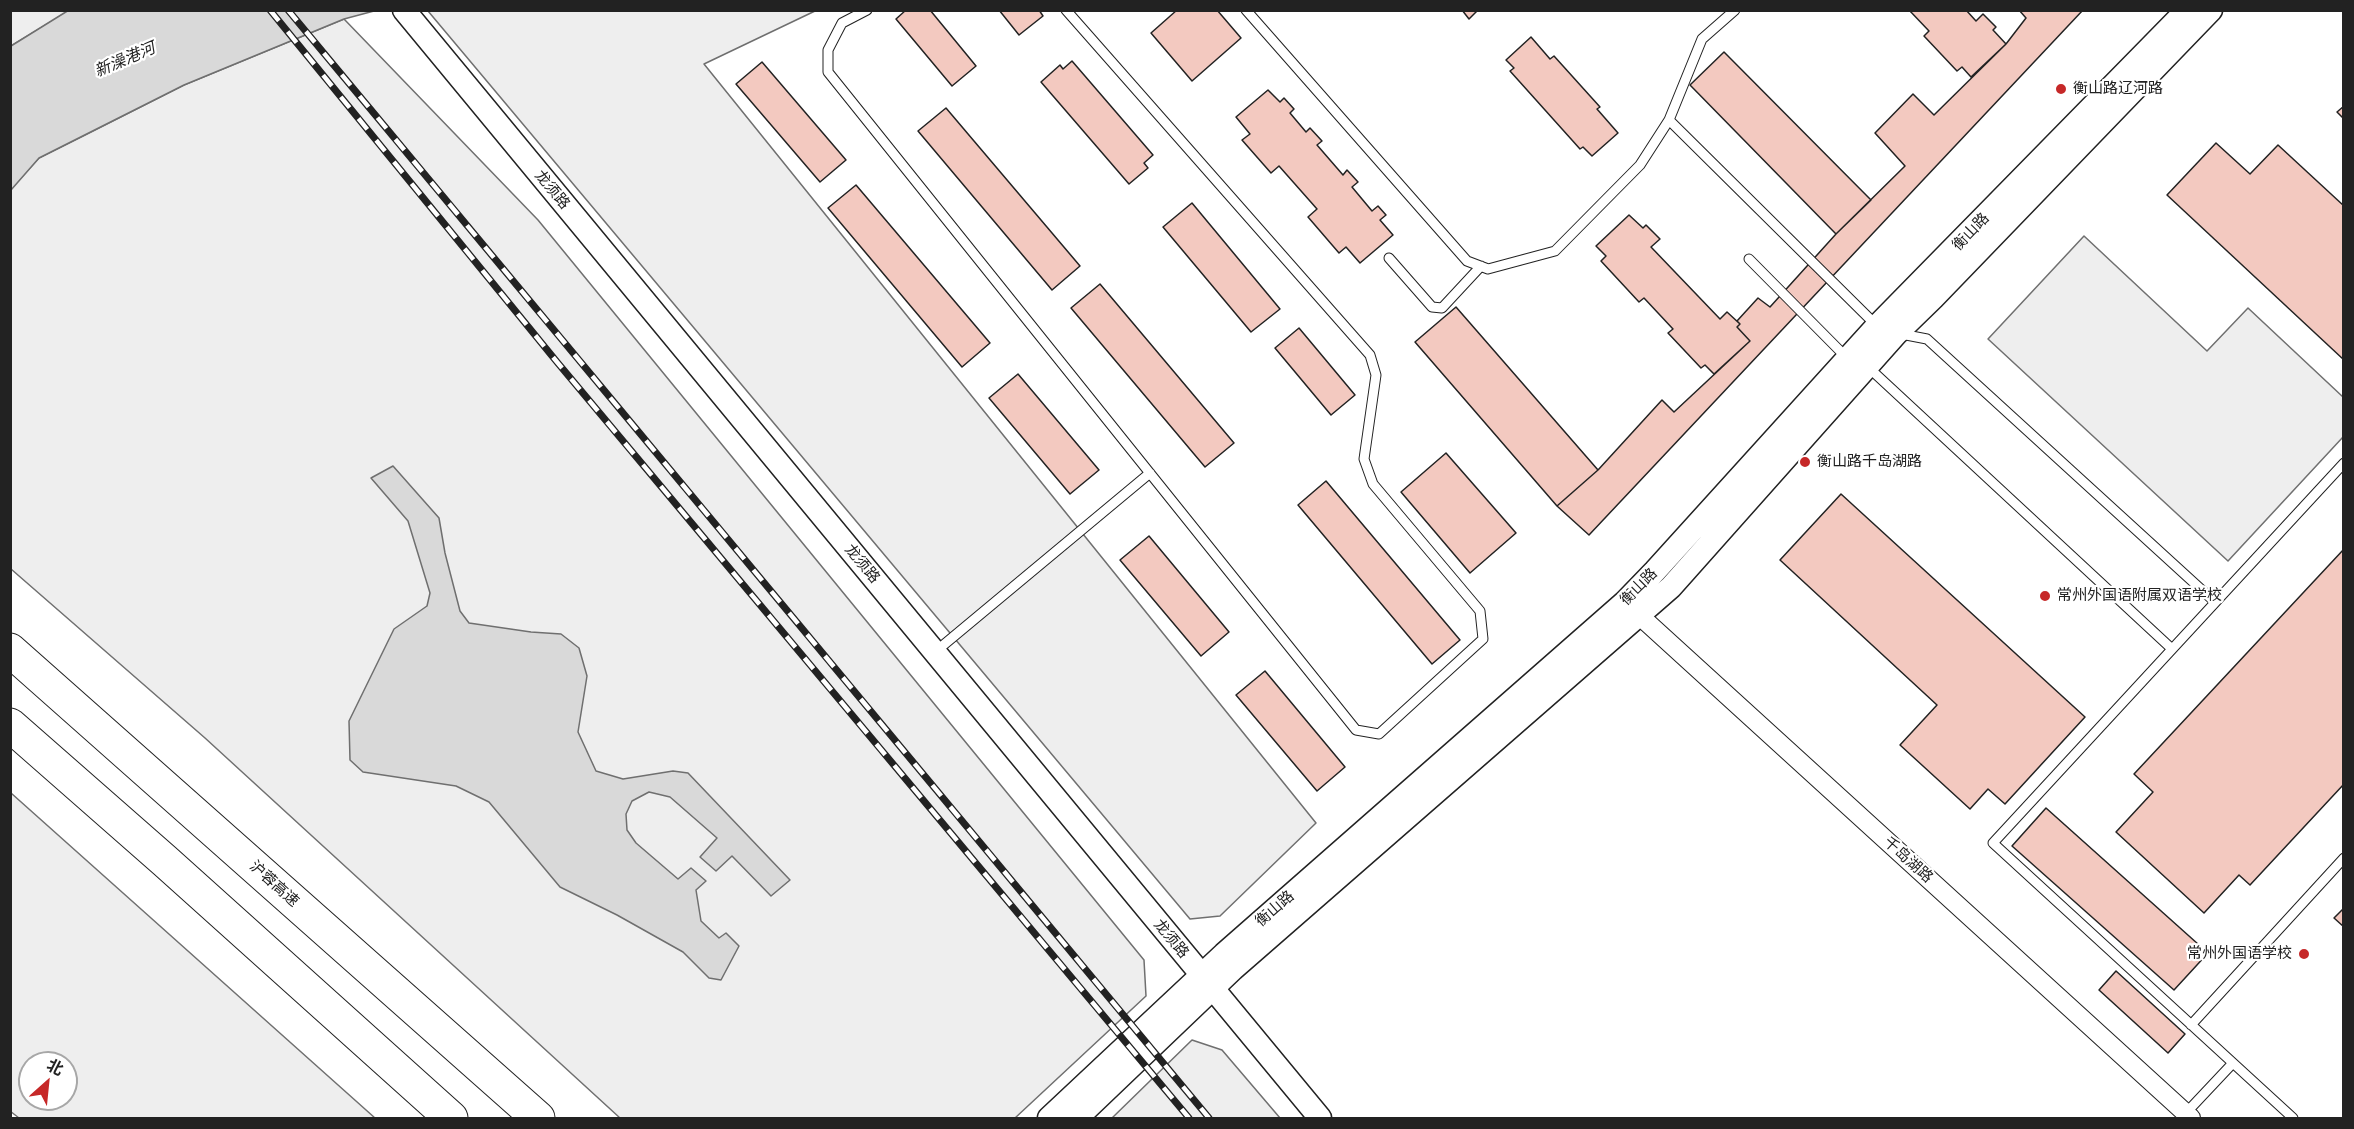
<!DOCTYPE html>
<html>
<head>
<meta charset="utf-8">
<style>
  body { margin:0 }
  #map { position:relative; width:2354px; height:1129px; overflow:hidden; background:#fff; font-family:"IBM Plex Serif","Noto Sans SC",serif }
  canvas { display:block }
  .frame { position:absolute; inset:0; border:12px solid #222; pointer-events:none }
  .north { position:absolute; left:18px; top:1051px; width:60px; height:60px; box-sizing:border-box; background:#fff; border:2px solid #a7a7a7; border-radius:50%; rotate:27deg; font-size:16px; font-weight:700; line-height:24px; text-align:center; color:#222 }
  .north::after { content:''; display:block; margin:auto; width:21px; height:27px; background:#c62828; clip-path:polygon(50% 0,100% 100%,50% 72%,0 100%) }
</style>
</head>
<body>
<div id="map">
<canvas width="2354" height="1129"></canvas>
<div class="frame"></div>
<div class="north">北</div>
</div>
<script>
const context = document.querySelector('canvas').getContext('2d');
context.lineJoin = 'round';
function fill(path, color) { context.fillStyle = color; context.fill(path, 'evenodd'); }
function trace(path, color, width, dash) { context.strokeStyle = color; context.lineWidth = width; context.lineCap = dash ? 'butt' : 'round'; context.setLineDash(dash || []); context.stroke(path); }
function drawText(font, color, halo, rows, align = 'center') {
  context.font = font + ' "IBM Plex Serif","Noto Sans SC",serif'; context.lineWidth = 4.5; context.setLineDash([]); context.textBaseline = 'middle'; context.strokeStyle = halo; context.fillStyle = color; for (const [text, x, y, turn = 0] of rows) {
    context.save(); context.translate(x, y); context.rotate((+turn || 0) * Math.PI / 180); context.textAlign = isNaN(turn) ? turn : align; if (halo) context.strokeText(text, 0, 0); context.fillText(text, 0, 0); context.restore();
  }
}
const green = new Path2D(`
  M11 11H69L11 46Z
  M428 11H815L704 64 1316 823 1220 916 1190 919Z
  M344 19 538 220 1144 960 1146 996 1015 1118H620L205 738 11 569 10 190 39 158 85 135 184 85Z
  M2084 236 2207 351 2248 308 2343 397V437L2228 561 1988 339Z
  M10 793H11L375 1118H19L10 1111ZM30 1063H66V1099H30Z
  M1192 1040 1222 1050 1280 1118H1112Z`);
const water = new Path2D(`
  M69 10H374V11L344 19 184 85 39 158 11 190V46Z
  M393 466 439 518 445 553 460 611 469 623 531 632 561 634 579 648 587 676 578 732 596 771 623 779 673 771 688 773 790 880 771 896 732 856 716 871 700 857 717 838 670 797 649 792 632 801 626 814 627 830 636 843 678 879 691 868 706 881 696 890 701 921 719 938 726 933 739 946 721 980 709 978 683 952 617 915 560 887 489 802 456 786 363 772 350 760 349 721 394 629 427 606 430 593 408 521 371 478Z`);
const building = new Path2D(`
  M906 10H930L976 66 952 86 896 19Z
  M999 10H1039L1043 16 1019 35Z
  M1177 10H1217L1241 38 1192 81 1151 33Z
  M1462 10H1478L1469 19Z
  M1909 10H1966L1976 21 1983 14 1996 27 1993 30 2006 44 1971 77 1962 67 1957 71 1924 36 1929 31Z
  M2019 10H2083L1589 535 1557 506 1598 470 1662 400 1674 412 1750 341 1737 327 1740 324 1737 321 1758 298 1770 307 1836 234 1905 166 1875 133 1913 94 1934 115 2006 44 2026 18Z
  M1531 37 1550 59 1554 56 1600 107 1597 109 1618 133 1592 156 1583 147 1580 149 1510 71 1514 68 1506 60Z
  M1724 52 1871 200 1836 234 1690 85Z
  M1072 61 1153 155 1144 163 1148 168 1129 184 1041 82 1060 65 1063 69Z
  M762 62 846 160 820 182 736 84Z
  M1268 90 1280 102 1284 98 1294 109 1290 113 1306 132 1310 128 1322 141 1317 145 1343 175 1347 170 1358 182 1352 187 1372 211 1378 206 1386 215 1380 220 1393 235 1360 263 1346 247 1339 253 1308 217 1317 209 1279 166 1271 173 1242 140 1250 134 1236 117Z
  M2344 106V119L2337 112Z
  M946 108 1080 266 1052 290 918 131Z
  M2216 143 2250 174 2278 145 2344 206V360L2167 195Z
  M856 185 990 343 962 367 828 208Z
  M1192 203 1280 309 1251 332 1163 227Z
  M1629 215 1643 228 1646 225 1660 239 1651 247 1720 319 1727 312 1740 324 1737 327 1750 341 1714 374 1705 365 1701 368 1668 333 1673 329 1644 298 1639 302 1601 261 1606 256 1596 246Z
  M1100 284 1234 443 1205 467 1071 308Z
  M1456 307 1598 470 1557 506 1415 342Z
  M1299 328 1355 395 1331 415 1275 348Z
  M1018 374 1099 470 1070 494 989 398Z
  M1446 453 1516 533 1470 573 1401 492Z
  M1326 481 1460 640 1432 664 1298 505Z
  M1841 494 2085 717 2005 804 1988 789 1970 809 1900 745 1937 705 1780 560Z
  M1149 536 1229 632 1201 656 1120 560Z
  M2344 549V784L2250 885 2239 875 2204 913 2116 832 2153 792 2134 774Z
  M1265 671 1345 767 1317 791 1236 695Z
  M2046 808 2208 953 2174 990 2012 846Z
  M2344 908V927L2334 918Z
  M2116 971 2185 1034 2168 1053 2099 990Z`);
const service = new Path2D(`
  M867 10 842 23 828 50V72L1356 730 1379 734 1483 639 1480 611 1373 484 1364 459 1376 375 1370 355 1066 10
  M1246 10 1467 261 1488 269 1555 251 1640 165 1669 120 1702 39 1735 10
  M1669 120 1876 325
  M1389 258 1432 307 1442 308 1481 266
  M1749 259 1847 358
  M1901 334 1927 339 2215 602
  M1868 367 2172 649
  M935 652 1150 473
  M2191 1025 2344 858
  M2185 1114 2233 1063
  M2293 1118 1993 843 2344 463`);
const minor = new Path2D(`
  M1629 606 2191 1118`);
const tertiary = new Path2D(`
  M404 10 1320 1118
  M1049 1118 1224 954 1625 602 1655 571 1877 326 2187 10
  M1077 1118 1233 969 1671 587 1897 333 1933 298 2211 10`);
const motorway = new Path2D(`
  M10 650 538 1118
  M10 725 165 861 451 1118`);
const rail = new Path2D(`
  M270 10 557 362 1189 1118
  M288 10 1209 1118`);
const markers = [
  [2061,89,6,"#c62828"],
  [1805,462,6,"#c62828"],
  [2045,596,6,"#c62828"],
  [2304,954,6,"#c62828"]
];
const poiNames = [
  ["衡山路辽河路",2073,89],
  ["衡山路千岛湖路",1817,462],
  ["常州外国语附属双语学校",2057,596],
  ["常州外国语学校",2292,954,"right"]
];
const streetNames = [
  ["龙须路",552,190,50],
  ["衡山路",1971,232,-46],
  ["龙须路",862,564,50],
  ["衡山路",1639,587,-45],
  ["千岛湖路",1908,860,42],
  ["沪蓉高速",274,884,42],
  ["衡山路",1275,909,-41],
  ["龙须路",1171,939,50]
];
const waterNames = [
  ["新澡港河",125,60,-23]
];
fill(green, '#eee');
trace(green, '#6f6f6f', 1.5);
fill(water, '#d9d9d9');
trace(water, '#6f6f6f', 1.5);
fill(building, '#f3c9c0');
trace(building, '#222', 1.5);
trace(service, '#222', 11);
trace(minor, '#222', 20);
trace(tertiary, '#222', 25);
trace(motorway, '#222', 35);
trace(service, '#fff', 9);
trace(minor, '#fff', 18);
trace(tertiary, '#fff', 22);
trace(motorway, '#fff', 33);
trace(rail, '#222', 7);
trace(rail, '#fff', 4.5, [14]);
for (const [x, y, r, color] of markers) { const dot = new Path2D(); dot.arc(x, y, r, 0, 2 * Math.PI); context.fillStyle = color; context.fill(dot); trace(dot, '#fff', 2); }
drawText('15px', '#222', '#fff', poiNames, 'left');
drawText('15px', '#222', '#fff', streetNames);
drawText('italic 16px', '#222', '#fff', waterNames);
</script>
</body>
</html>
